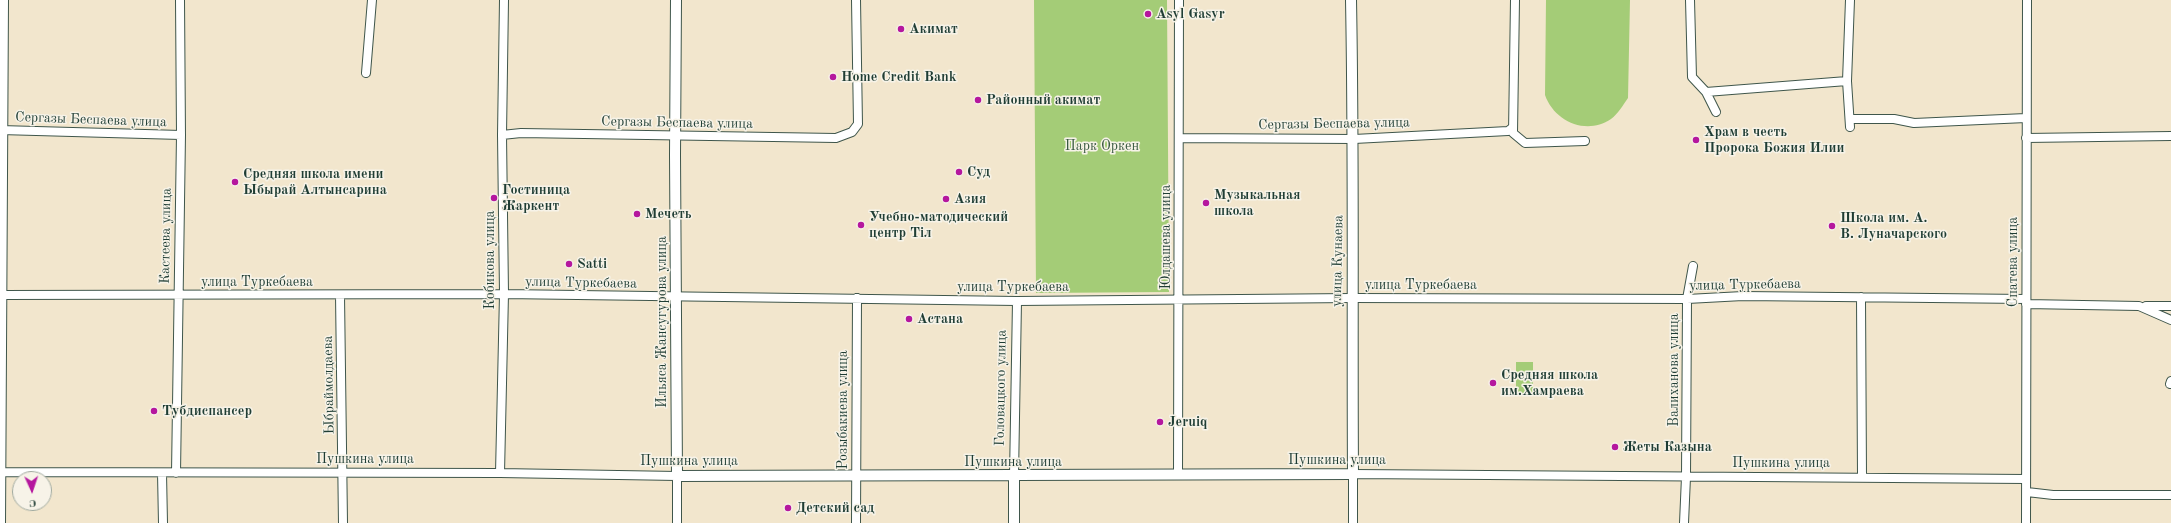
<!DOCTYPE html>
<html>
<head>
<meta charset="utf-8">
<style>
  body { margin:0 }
  #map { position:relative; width:2171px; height:523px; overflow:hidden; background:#f2e6cd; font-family:"Old Standard TT",serif }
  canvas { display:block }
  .north { position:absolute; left:12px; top:471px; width:40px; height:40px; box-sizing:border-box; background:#f7f3e8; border:1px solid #a1aaa0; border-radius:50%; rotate:177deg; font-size:11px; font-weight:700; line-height:16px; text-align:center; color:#1f3d34 }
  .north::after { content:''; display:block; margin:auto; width:14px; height:18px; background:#b5179e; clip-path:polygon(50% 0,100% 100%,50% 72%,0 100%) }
</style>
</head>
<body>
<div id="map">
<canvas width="2171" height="523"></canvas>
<div class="north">С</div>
</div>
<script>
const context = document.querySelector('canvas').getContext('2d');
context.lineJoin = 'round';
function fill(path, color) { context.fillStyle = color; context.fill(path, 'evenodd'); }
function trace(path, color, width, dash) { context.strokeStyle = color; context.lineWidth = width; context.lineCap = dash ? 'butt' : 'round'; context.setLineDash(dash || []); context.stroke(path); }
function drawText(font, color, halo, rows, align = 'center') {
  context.font = font + ' "Old Standard TT",serif'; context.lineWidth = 3; context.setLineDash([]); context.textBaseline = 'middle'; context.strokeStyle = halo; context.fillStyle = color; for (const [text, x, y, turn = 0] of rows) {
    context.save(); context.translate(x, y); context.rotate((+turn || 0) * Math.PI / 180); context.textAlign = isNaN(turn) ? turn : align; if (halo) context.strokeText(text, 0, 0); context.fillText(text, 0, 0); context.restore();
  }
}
const green = new Path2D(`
  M1034 0H1167L1169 292 1036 293Z
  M1546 0H1630L1628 98C1623 105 1618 114 1611 119 1586 136 1554 121 1545 95Z
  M1516 362H1533V396H1516Z`);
const minor = new Path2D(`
  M1515 0 1513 133 1525 143 1585 141
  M1690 0 1692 77 1706 92 1716 112
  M1850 0 1847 81 1850 127
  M366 73 372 0
  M1706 92 1847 81
  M1850 119H1894L1914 123 2026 118
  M0 130 181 135
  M502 135 521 133 836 138 852 132 858 124 856 0
  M1179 138 1354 139 1508 131 1512 128
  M2026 138 2171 136
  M0 295 504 294 1017 301 1352 298 1687 299 1743 296 2026 299
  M340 295 343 523
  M1861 297 1862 477
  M2026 304 2139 306 2171 320
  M2146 306H2171
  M2170 384 2171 381
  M0 472 500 473 677 476V523
  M162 473 163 523
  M176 473 181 135 180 0
  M500 473 504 294 502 135 504 0
  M1178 474 1179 0
  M1014 476 1017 301
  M2027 492 2053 495H2171
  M1 523 4 0
  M856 523 857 298
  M1353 523V474L2026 479
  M1684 523 1686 477 1687 299 1693 266
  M2026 523 2027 0`);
const major = new Path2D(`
  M676 0 675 155 677 476 1353 474C1352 316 1354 158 1351 0
  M1014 523V476`);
const markers = [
  [1148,14,4,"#b5179e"],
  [901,29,4,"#b5179e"],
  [833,77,4,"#b5179e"],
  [978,100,4,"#b5179e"],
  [1696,140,4,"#b5179e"],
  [959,172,4,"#b5179e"],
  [235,182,4,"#b5179e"],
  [494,198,4,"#b5179e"],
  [946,199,4,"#b5179e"],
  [1206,203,4,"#b5179e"],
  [637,214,4,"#b5179e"],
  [861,225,4,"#b5179e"],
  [1832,226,4,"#b5179e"],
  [569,264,4,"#b5179e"],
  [909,319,4,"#b5179e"],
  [1493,383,4,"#b5179e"],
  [154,411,4,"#b5179e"],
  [1160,422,4,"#b5179e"],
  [1615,447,4,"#b5179e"],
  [788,508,4,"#b5179e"]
];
const poiNames = [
  ["Asyl Gasyr",1156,14],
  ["Акимат",909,29],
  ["Home Credit Bank",841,77],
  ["Районный акимат",986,100],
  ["Храм в честь",1704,132],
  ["Пророка Божия Илии",1704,148],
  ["Суд",967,172],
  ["Средняя школа имени",243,174],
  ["Ыбырай Алтынсарина",243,190],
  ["Гостиница",502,190],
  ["Жаркент",502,206],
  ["Музыкальная",1214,195],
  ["школа",1214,211],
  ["Азия",954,199],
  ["Мечеть",645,214],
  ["Учебно-матодический",869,217],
  ["центр Тіл",869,233],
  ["Школа им. А.",1840,218],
  ["В. Луначарского",1840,234],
  ["Satti",577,264],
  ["Астана",917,319],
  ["Средняя школа",1501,375],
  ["им.Хамраева",1501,391],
  ["Тубдиспансер",162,411],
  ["Jeruiq",1168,422],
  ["Жеты Казына",1623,447],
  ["Детский сад",796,508]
];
const streetNames = [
  ["Сергазы Беспаева улица",91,120,2],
  ["Сергазы Беспаева улица",677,123,1],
  ["Сергазы Беспаева улица",1334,124,-1],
  ["Кастеева улица",166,236,-89],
  ["Юлдашева улица",1166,237,-90],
  ["Кобикова улица",490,260,-90],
  ["улица Кунаева",1338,261,-89],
  ["Спатева улица",2013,262,-90],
  ["улица Туркебаева",257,282],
  ["улица Туркебаева",581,283,1],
  ["улица Туркебаева",1421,285],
  ["улица Туркебаева",1745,285,-1],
  ["улица Туркебаева",1013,287],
  ["Ильяса Жансугурова улица",662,322,-90],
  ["Валиханова улица",1674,370,-90],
  ["Ыбраймолдаева",329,385,-91],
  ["Головацкого улица",1001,388,-89],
  ["Розыбакиева улица",843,410,-90],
  ["Пушкина улица",365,459],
  ["Пушкина улица",1337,460],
  ["Пушкина улица",689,461],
  ["Пушкина улица",1013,462],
  ["Пушкина улица",1781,463]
];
const parkNames = [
  ["Парк Оркен",1102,146]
];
fill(green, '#a4cc77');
trace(minor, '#3f564b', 10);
trace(major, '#3f564b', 12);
trace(minor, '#fff', 8);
trace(major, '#fff', 10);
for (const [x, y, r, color] of markers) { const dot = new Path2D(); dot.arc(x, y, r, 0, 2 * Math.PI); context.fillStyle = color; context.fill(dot); trace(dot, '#f7f3e8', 1.5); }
drawText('bold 14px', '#1f3d34', '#f7f3e8', poiNames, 'left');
drawText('14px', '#1f3d34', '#f7f3e8', streetNames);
drawText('14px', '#3a5a41', '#f7f3e8', parkNames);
</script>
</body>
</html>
